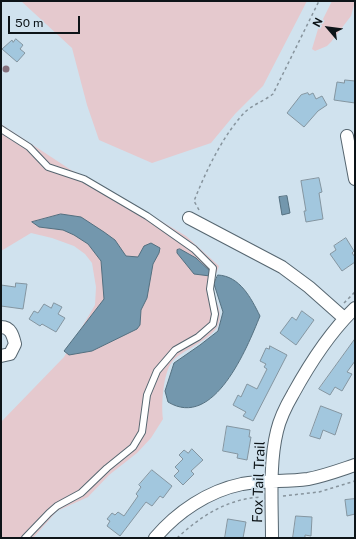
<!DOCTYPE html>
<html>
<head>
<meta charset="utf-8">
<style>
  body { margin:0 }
  #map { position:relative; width:356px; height:539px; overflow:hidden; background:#d0e2ee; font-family:"Public Sans",sans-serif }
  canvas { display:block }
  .frame { position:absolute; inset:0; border:2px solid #0d1418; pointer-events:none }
  .north { position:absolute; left:308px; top:8px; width:40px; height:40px; -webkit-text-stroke:3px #d0e2ee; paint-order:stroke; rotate:298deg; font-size:11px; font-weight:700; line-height:16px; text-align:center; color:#0d1418 }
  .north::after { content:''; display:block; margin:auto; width:14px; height:18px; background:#0d1418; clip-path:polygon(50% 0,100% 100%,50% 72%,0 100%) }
  .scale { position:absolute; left:8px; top:16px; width:72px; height:18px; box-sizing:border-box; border:2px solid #0d1418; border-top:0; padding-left:5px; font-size:12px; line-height:14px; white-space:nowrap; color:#0d1418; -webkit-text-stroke:3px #d0e2ee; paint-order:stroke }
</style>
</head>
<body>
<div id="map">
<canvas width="356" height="539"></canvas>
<div class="frame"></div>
<div class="north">N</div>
<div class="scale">50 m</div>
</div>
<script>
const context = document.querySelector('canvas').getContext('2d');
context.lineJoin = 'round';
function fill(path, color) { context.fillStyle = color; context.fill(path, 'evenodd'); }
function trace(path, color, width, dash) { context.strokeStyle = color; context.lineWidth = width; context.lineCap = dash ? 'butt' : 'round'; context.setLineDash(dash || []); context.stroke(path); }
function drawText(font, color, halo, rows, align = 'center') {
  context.font = font + ' "Public Sans",sans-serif'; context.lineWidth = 3; context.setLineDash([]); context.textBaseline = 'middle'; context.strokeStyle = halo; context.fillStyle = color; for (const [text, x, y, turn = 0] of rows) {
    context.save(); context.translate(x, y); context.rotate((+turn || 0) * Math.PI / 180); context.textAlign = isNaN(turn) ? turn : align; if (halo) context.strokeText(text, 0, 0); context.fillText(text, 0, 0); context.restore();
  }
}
const green = new Path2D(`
  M21 1H307L263 86 235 114 211 143 152 163 99 140 87 105 72 48Z
  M332 1H355L351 16 331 42 327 46 315 51 312 49 318 29Z
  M1 124 71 170 94 181 186 236 219 266C217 272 212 281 212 287 214 301 224 310 218 325 211 341 181 350 172 362 163 373 161 406 163 419L151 438 137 453 109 475 88 497 57 511 33 538H1V422L64 357 95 305 96 287 92 263 85 254 74 246 52 238 31 233 1 251Z`);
const water = new Path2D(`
  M287 196 290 213 282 215 279 197Z
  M61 214 81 217 104 232 115 240 126 256 138 257 144 246 151 243 160 248 159 253 153 264 147 298 141 310 140 325 137 329 92 351 69 355 64 351 104 299 101 261 88 244 74 235 63 230 39 227 32 222Z
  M180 249 196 258 211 272 210 276 194 274 177 253V250Z
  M218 275C240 276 251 298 260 316 247 348 214 430 168 402L165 391 174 363 200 345 218 331 223 312 214 284Z`);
const building = new Path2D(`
  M16 39 23 45 20 49 25 53 17 62 2 49 12 40 13 42Z
  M345 80 355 81V103L334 100 337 82 344 83Z
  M308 93 309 95 313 93 316 99 322 96 327 105 318 111 304 127 287 113 301 95Z
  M319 178 322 192 319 193 323 219 306 222 304 211H306L301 181Z
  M346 238 354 251 352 253 355 257V262L342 271 330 254 336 250 334 246Z
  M16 283 27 284 23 309 1 306V285L15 287Z
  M54 303 62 307 58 314 65 318 56 332 42 324 40 326 29 319 34 311 38 313 44 304 51 308Z
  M302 311 314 320 296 345 280 333 292 317 296 320Z
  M355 339V361L347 372 352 374 342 391 335 387 330 395 319 389Z
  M270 346 287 355 253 421 243 416 246 412 233 405 238 395 241 397 247 384 257 389 267 369 264 367 266 364 260 361 266 348 269 349Z
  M321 406 342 414 335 435 323 430 320 439 310 436Z
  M227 426 250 430 249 437H251L247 460 237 458 238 454 223 451Z
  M192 449 203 460 191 471 194 474 183 485 174 476 179 471 175 467 183 459 179 455 184 450 188 453Z
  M152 470 172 486 163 498 160 496 152 506 146 502 120 536 107 526 110 521 107 519 112 513 115 515 118 512 124 516 138 496 136 494 141 487 139 485Z
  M355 499V514L347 516 345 500Z
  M296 516 312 517 311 536 305 535V538H293Z
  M228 519 246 522 243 538H225Z`);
const path = new Path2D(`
  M199 210 194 201C206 171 222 137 244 113 252 105 264 101 273 94L319 1
  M344 303 355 292
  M283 496 319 492 355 481
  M177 538C201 516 227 499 261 497`);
const lane = new Path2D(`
  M1 129 29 147 48 167 84 179 147 216 194 249 213 268 210 289 215 314 213 324 198 337 175 350 157 371 147 395 142 432 133 447 107 468 81 493 57 506 49 513 25 538`);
const street = new Path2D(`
  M347 136 355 179
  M189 218 282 267 309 287 344 318
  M1 327C11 327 13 336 15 344L10 354 1 356
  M155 538C177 512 208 491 242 484 264 480 286 482 308 479 324 476 340 470 355 465
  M272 538C272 504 269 463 277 431 280 418 286 406 293 394 310 363 329 333 355 308`);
const trees = [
  [6,69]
];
const streetNames = [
  ["Fox Tail Trail",259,482,-88]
];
fill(green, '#e5c9ce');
fill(water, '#7397ad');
trace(water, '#547080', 1);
fill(building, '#a2c7de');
trace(building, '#8495a0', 1);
trace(lane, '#566670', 8);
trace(street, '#566670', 14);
trace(path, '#87949d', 1.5, [3, 3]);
trace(lane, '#fff', 6);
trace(street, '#fff', 12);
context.fillStyle = '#86727f';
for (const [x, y] of trees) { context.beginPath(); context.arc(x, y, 3.5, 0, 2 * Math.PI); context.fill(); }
drawText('14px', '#0d1418', '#d0e2ee', streetNames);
</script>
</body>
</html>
